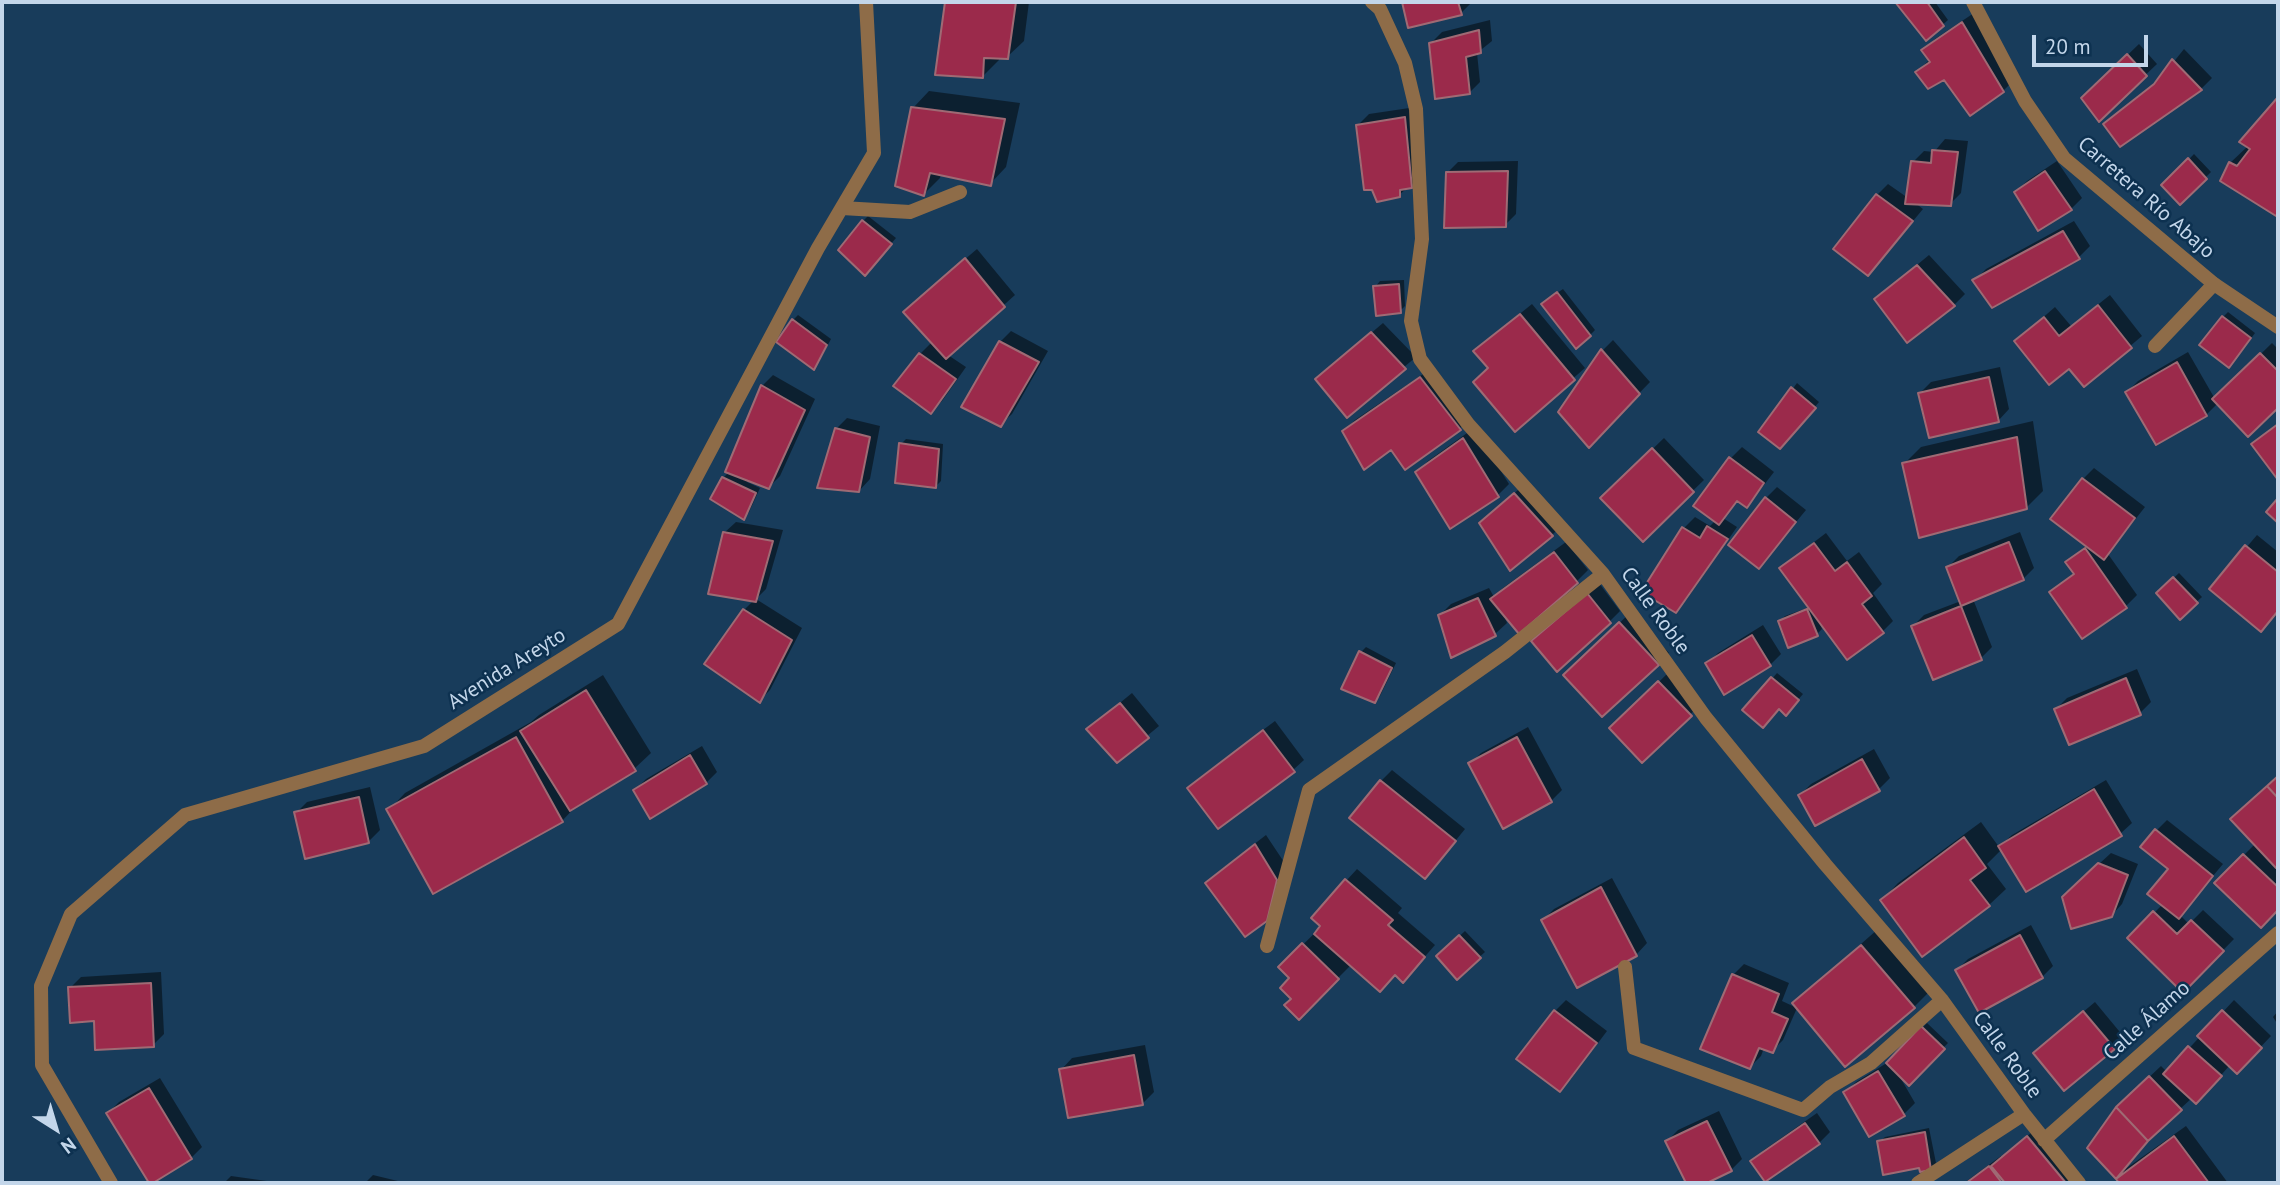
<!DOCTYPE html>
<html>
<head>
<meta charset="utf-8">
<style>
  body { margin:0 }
  #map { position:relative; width:2280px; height:1185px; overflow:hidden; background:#183c5b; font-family:"PT Sans",sans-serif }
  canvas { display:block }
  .frame { position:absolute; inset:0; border:4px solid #c3d6ea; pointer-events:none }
  .north { position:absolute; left:21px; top:1094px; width:70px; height:70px; -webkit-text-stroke:5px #0d3150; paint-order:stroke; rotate:143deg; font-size:19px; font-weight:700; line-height:28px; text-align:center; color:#c3d6ea }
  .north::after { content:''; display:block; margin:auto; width:24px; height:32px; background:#c3d6ea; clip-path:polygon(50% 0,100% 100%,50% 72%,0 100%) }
  .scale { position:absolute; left:2032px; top:35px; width:116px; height:32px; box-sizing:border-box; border:4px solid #c3d6ea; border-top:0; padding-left:9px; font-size:21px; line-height:24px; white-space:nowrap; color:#c3d6ea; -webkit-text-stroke:5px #0d3150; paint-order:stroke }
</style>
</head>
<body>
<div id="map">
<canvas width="2280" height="1185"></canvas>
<div class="frame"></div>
<div class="north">N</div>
<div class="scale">20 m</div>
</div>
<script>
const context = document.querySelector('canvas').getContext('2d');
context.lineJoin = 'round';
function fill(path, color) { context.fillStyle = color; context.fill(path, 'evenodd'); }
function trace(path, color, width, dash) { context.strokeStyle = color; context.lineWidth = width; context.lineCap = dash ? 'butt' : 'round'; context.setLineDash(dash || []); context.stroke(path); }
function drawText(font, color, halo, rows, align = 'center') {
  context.font = font + ' "PT Sans",sans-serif'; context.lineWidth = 5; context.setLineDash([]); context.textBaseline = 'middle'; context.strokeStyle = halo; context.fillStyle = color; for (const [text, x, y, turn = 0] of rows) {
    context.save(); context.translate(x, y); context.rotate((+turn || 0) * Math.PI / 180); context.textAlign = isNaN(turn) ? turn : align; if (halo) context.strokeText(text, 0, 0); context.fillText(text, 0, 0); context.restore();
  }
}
const shadow = new Path2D(`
  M946 2H1029L1024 41 1007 57H999V60L983 76 937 73Z
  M1404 2H1472L1461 13 1409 26Z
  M1898 2H1935L1948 20 1927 39Z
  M1974 13 2014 80 2003 91 1917 72 1930 59 1924 50 1935 39Z
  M1490 20 1492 41 1477 53 1480 82 1469 93 1431 43 1442 32Z
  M2139 44 2157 64 2099 119 2083 98Z
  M2184 49 2212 78 2201 89 2106 124 2160 79Z
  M929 91 1020 103 1006 167 990 184 941 174 940 178 924 194 913 108Z
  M2278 100V211L2276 213 2230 163 2248 146 2242 142Z
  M1416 107 1423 175 1399 195 1358 125 1369 114Z
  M1945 139 1968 141 1961 193 1950 204 1914 202 1923 209 1878 263 1835 249 1877 195 1888 184 1908 198 1913 162 1924 151 1934 152Z
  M2194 154 2211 172 2180 203 2164 185Z
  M1518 161 1516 214 1505 225 1447 173 1458 162Z
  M2057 161 2082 198 2071 209 2039 228 2016 192 2027 181Z
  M868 216 896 238 870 268 863 221Z
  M2074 221 2090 246 2079 257 1992 305 1975 280 1986 269Z
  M977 249 1015 295 948 355 966 367 942 401 931 412 920 354 932 342 916 301Z
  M1929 255 1965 294 1954 305 1907 340 1876 299Z
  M1404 280 1405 306 1400 311 1375 287 1380 281Z
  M1563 289 1595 330 1590 335 1548 299Z
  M2110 295 2142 336 2084 385 2069 367 2016 341 2055 307 2071 326Z
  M1532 304 1585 368 1515 429 1486 341Z
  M2228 312 2255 333 2234 361 2223 317Z
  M798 315 831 339 819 362 814 367 793 320Z
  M1383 323 1416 357 1347 415 1317 379Z
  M1011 331 1048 351 1012 414 1000 425 964 407 1000 342Z
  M1613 340 1650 382 1589 445 1602 351Z
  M2272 343 2278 349V406L2248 434 2218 403 2206 415 2156 443 2127 392 2138 381 2188 352 2215 399Z
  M2000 367 2009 409 1998 421 1920 393 1931 382Z
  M1432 368 1471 417 1460 428 1405 467 1392 448 1344 431 1355 420Z
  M773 375 815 399 780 476 769 487 749 479 747 482 760 488 749 512 744 517 723 478 729 472 762 386Z
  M1797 383 1819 402 1785 442 1761 432Z
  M847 418 880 426 870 479 859 491 836 429Z
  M2033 421 2043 491 2026 508 1904 464 1921 447Z
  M2278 423V478L2254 444Z
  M1474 428 1509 484 1498 495 1450 526 1417 472 1428 461Z
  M1664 438 1704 480 1643 539 1602 498Z
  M906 439 943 444 941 481 936 486 901 444Z
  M1742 447 1774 472 1757 494 1746 505 1739 500 1723 518 1737 527 1687 599 1676 610 1684 528 1695 517 1710 526 1716 520 1696 506 1731 458Z
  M2094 468 2145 507 2108 554 2137 595 2126 606 2083 636 2051 592 2075 572 2067 562 2087 545 2083 479Z
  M1526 483 1563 524 1552 535 1493 512Z
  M1777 487 1806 510 1759 567 1766 498Z
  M736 522 783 530 766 589 756 599 802 628 770 690 759 701 744 610 754 600 724 533Z
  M2020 532 2034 568 2023 579 1973 599 1992 647 1981 658 1913 626 1924 615 1961 601 1948 567 1959 556Z
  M1826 533 1847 561 1859 552 1882 584 1873 593 1893 621 1882 632 1819 621 1822 629 1817 634 1780 621 1785 616 1810 607 1782 569 1793 558Z
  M2257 535 2278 552V611L2272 618 2211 589Z
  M1566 542 1588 570 1577 581 1519 632 1503 613 1507 623 1495 634 1452 656 1440 615 1451 604 1489 588 1494 597 1503 588Z
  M2179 573 2202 597 2180 617 2158 593Z
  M1599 583 1620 611 1609 622 1533 641Z
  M1631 612 1669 653 1602 715 1576 664Z
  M1763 625 1781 654 1770 665 1707 664 1718 653Z
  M1366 647 1396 663 1380 696 1375 701 1361 652Z
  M2137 669 2151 702 2140 713 2056 709 2067 698Z
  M1670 671 1702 703 1642 761 1611 729Z
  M1777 673 1803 694 1791 708 1779 707 1745 710Z
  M603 675 651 753 634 769 579 803 562 821 389 810 405 793 531 722 539 715Z
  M1132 693 1159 726 1117 761 1088 729Z
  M1275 721 1304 760 1293 770 1189 788 1200 777Z
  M1528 727 1562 790 1551 801 1470 764 1481 753Z
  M702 746 717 772 706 783 635 790 646 779Z
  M1874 749 1890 778 1879 789 1800 795 1811 784Z
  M1392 770 1465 829 1435 866 1381 781Z
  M2278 776V908L2261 926 2216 883 2255 844 2243 808Z
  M2106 780 2132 823 2120 834 2002 849 1987 864 2006 889 1989 905 1882 900 1898 883 1981 822 1999 847 2012 835Z
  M370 787 380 830 369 841 296 813 307 802Z
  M2167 820 2223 864 2180 915 2189 924 2203 910 2234 939 2183 991 2129 938 2163 904 2170 868 2156 831Z
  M1266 835 1288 868 1278 908 1207 883 1218 872Z
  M2111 853 2138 864 2122 904 2111 916 2075 886Z
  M1357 869 1402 908 1398 913 1435 945 1414 969 1395 973 1351 965 1299 1017 1293 999 1292 978 1280 967 1322 926 1313 917Z
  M1612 878 1647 943 1636 955 1543 920 1554 909Z
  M2031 925 2053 966 2042 977 1957 970 1968 959Z
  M1878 929 1930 991 1914 1007 1794 1003Z
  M1465 931 1485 952 1457 977 1438 956Z
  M1744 964 1789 983 1782 1001 1797 1008 1783 1040 1772 1051 1764 1048 1761 1056 1750 1067 1733 975Z
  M161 972 164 1034 153 1045 70 988 81 977Z
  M1566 1000 1607 1031 1571 1079 1560 1090 1555 1011Z
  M2234 1000 2271 1036 2237 1072 2230 1065 2207 1091 2192 1098 2155 1132 2121 1172 2186 1126 2228 1183H2121L2090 1148 2129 1096 2161 1066 2167 1072Z
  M2095 1002 2124 1037 2113 1048 2046 1043Z
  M2278 1011V1025L2273 1017Z
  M1927 1023 1948 1043 1909 1083 1897 1072 1915 1103 1904 1114 1845 1093 1856 1082 1890 1061Z
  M1145 1045 1154 1092 1143 1103 1061 1070 1072 1058Z
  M160 1078 202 1147 191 1158 108 1113 119 1102Z
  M1719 1111 1742 1159 1731 1170 1703 1183H1688L1667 1141 1678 1130Z
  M1817 1113 1830 1132 1819 1143 1753 1161 1764 1150Z
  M2039 1126 2071 1183H1964L2001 1156 2002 1158Z
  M1929 1128 1936 1163 1931 1168 1920 1166 1879 1142 1885 1137Z
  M373 1175 406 1183H365Z
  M231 1176 281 1183H224Z`);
const building = new Path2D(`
  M945 2H1016L1008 59 984 58 983 78 935 75Z
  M1402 2H1458L1462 15 1408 28Z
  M1895 2H1927L1944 26 1926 41Z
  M1962 22 2004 92 1970 116 1944 80 1928 89 1915 72 1930 62 1921 50Z
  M1479 30 1481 53 1466 57 1470 94 1435 99 1429 43Z
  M2127 54 2147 76 2099 122 2081 98Z
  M2172 59 2202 90 2120 147 2103 124 2154 84Z
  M2278 97V213L2276 216 2220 181 2229 162 2237 166 2250 149 2239 142Z
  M911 107 1005 119 991 186 930 173 924 196 895 186Z
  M1405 117 1412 188 1400 190V197L1377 202 1372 190H1364L1356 125Z
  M1932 150 1958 152 1951 206 1905 204 1911 161 1931 163Z
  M2188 158 2207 179 2180 205 2161 185Z
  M1508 171 1506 227 1444 228 1446 172Z
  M2045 171 2072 210 2038 231 2014 192Z
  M1876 194 1913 221 1868 276 1833 249Z
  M862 220 892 244 865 276 838 250Z
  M2063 231 2080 259 1992 308 1972 280Z
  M965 258 1005 307 946 359 903 312Z
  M1917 265 1955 306 1907 343 1874 299Z
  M1399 284 1401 313 1376 316 1373 286Z
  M1557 292 1591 336 1576 349 1541 304Z
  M2098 305 2132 348 2084 387 2069 369 2049 385 2014 341 2044 317 2059 336Z
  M1520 314 1575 380 1515 432 1473 382 1488 368 1473 351Z
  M2222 316 2251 338 2229 368 2199 345Z
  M792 319 827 345 814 370 776 342Z
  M1371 332 1406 369 1347 418 1315 379Z
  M999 341 1039 362 1001 427 961 407Z
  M1601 349 1640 394 1589 448 1558 412Z
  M919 353 956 379 931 414 893 386Z
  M2260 353 2278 371V408L2248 437 2212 399Z
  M2177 362 2207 416 2156 445 2125 392Z
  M1420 377 1461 430 1405 470 1391 450 1364 470 1342 431Z
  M1989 377 1999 422 1929 438 1918 393Z
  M761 385 805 410 769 489 725 472Z
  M1791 387 1816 408 1780 449 1758 432Z
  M2278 424V480L2251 444Z
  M835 428 870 437 859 492 817 488Z
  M2017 437 2027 509 1919 538 1902 463Z
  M1463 438 1499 497 1450 529 1415 472Z
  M899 443 939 449 936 488 895 483Z
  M1652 448 1694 492 1643 542 1600 498Z
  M1729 457 1764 483 1747 508 1737 501 1719 525 1693 506Z
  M722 477 756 493 744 520 710 499Z
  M2082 478 2135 518 2104 560 2050 519Z
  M1514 493 1553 536 1510 571 1479 523Z
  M1765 497 1796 522 1759 569 1728 545Z
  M2278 498V523L2266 512Z
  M1707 526 1728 539 1676 613 1641 592 1682 527 1700 538Z
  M723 532 773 541 756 602 708 594Z
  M2009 542 2024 580 1961 606 1946 567Z
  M1814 543 1835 571 1847 562 1872 596 1862 604 1884 633 1847 660 1779 568Z
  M2245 545 2278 572V611L2261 632 2209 589Z
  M2085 548 2127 608 2082 639 2049 592 2074 574 2065 562Z
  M1554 552 1578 583 1519 634 1490 599Z
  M2173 577 2198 603 2180 620 2156 593Z
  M1587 593 1611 623 1557 672 1531 641Z
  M1478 598 1496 636 1451 658 1438 615Z
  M1961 606 1982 660 1933 680 1911 626Z
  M743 609 792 640 760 703 704 664Z
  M1807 609 1818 636 1788 648 1778 621Z
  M1619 622 1659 665 1602 717 1563 675Z
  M1752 635 1771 666 1724 695 1705 663Z
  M1359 651 1392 668 1375 703 1341 689Z
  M1771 677 1799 700 1786 716 1779 709 1763 728 1742 710Z
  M2126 678 2141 715 2069 745 2054 709Z
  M1658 681 1692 716 1642 763 1609 728Z
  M586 690 636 771 570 811 520 731Z
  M1120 703 1149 738 1117 763 1086 729Z
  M1263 730 1295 772 1218 829 1187 788Z
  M516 737 563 822 433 894 386 809Z
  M1517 737 1552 802 1503 829 1468 763Z
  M690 755 707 784 650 819 633 790Z
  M1862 759 1880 791 1815 826 1798 795Z
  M2278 776V798L2267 786Z
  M1380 780 1456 841 1425 879 1349 818Z
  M2267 786 2278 798V866L2276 868 2230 819Z
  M2094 789 2122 836 2026 892 1998 846Z
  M359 797 369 843 305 859 294 812Z
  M2155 829 2213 876 2179 919 2147 894 2168 869 2140 847Z
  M1964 837 1986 868 1970 880 1990 906 1922 957 1880 900Z
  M1255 844 1277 880 1267 921 1245 937 1205 883Z
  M2243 854 2278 887V910L2261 928 2214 883Z
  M2098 863 2128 875 2112 917 2071 929 2062 897Z
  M1345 879 1393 920 1388 925 1425 957 1403 983 1395 975 1380 992 1314 934 1320 926 1311 918Z
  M1601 887 1637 956 1577 988 1541 920Z
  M2153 911 2177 934 2191 920 2224 951 2183 993 2127 938Z
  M1459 935 1481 958 1457 980 1436 956Z
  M2020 935 2043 978 1979 1013 1955 970Z
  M1302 943 1339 979 1299 1020 1284 1005 1291 999 1280 988 1289 978 1278 967Z
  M1861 945 1915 1008 1845 1067 1792 1003Z
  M1732 974 1779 994 1772 1012 1788 1019 1773 1053 1759 1048 1750 1069 1700 1049Z
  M151 983 154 1047 95 1050 94 1021 70 1023 68 987Z
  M1554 1010 1597 1043 1560 1092 1516 1059Z
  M2222 1010 2262 1048 2237 1074 2197 1036Z
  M2083 1011 2115 1049 2064 1091 2033 1053Z
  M1921 1026 1945 1049 1909 1086 1886 1063Z
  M2188 1046 2222 1076 2196 1104 2163 1074Z
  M1134 1055 1143 1105 1068 1118 1059 1069Z
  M1878 1071 1905 1116 1869 1137 1843 1092Z
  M2149 1076 2182 1110 2148 1141 2116 1107Z
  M149 1088 192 1159 153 1183H149L106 1113Z
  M2116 1107 2148 1141 2116 1179 2087 1148Z
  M1707 1121 1732 1171 1707 1183H1686L1665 1141Z
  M1805 1123 1820 1144 1765 1182 1750 1161Z
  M1925 1132 1931 1170 1920 1172 1919 1168 1883 1175 1877 1141Z
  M2027 1136 2066 1183H2005L1991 1166Z
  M2174 1136 2209 1183H2119L2116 1179Z
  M1989 1166 2002 1183H1966Z`);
const minor = new Path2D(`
  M1372 2 1380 9 1405 63 1416 109 1422 239 1411 321 1420 359 1468 424 1603 574 1706 718 1825 864 1942 1000 2024 1114 2079 1183
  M842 208 910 212 960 192
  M2155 346 2214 284
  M1267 946 1309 790 1505 652 1603 574
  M1625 967 1634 1048 1803 1110 1830 1087 1871 1063 1942 1000
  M2044 1140 2278 933
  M111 1183 42 1065 41 986 71 914 185 815 424 746 618 624 818 248 874 153 866 2
  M1918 1183 2024 1114`);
const tertiary = new Path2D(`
  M1973 2 2025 101 2064 158 2214 284 2278 327`);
const streetNames = [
  ["Carretera Río Abajo",2146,198,41],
  ["Calle Roble",1655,611,54],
  ["Avenida Areyto",507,669,-32],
  ["Calle Álamo",2147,1021,-42],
  ["Calle Roble",2007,1055,54]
];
fill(shadow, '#0007');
fill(building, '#9b2a4b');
trace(building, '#9f6a74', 2);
trace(minor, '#8e6c48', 14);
trace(tertiary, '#8e6c48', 14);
drawText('21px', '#c3d6ea', '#0d3150', streetNames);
</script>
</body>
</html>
